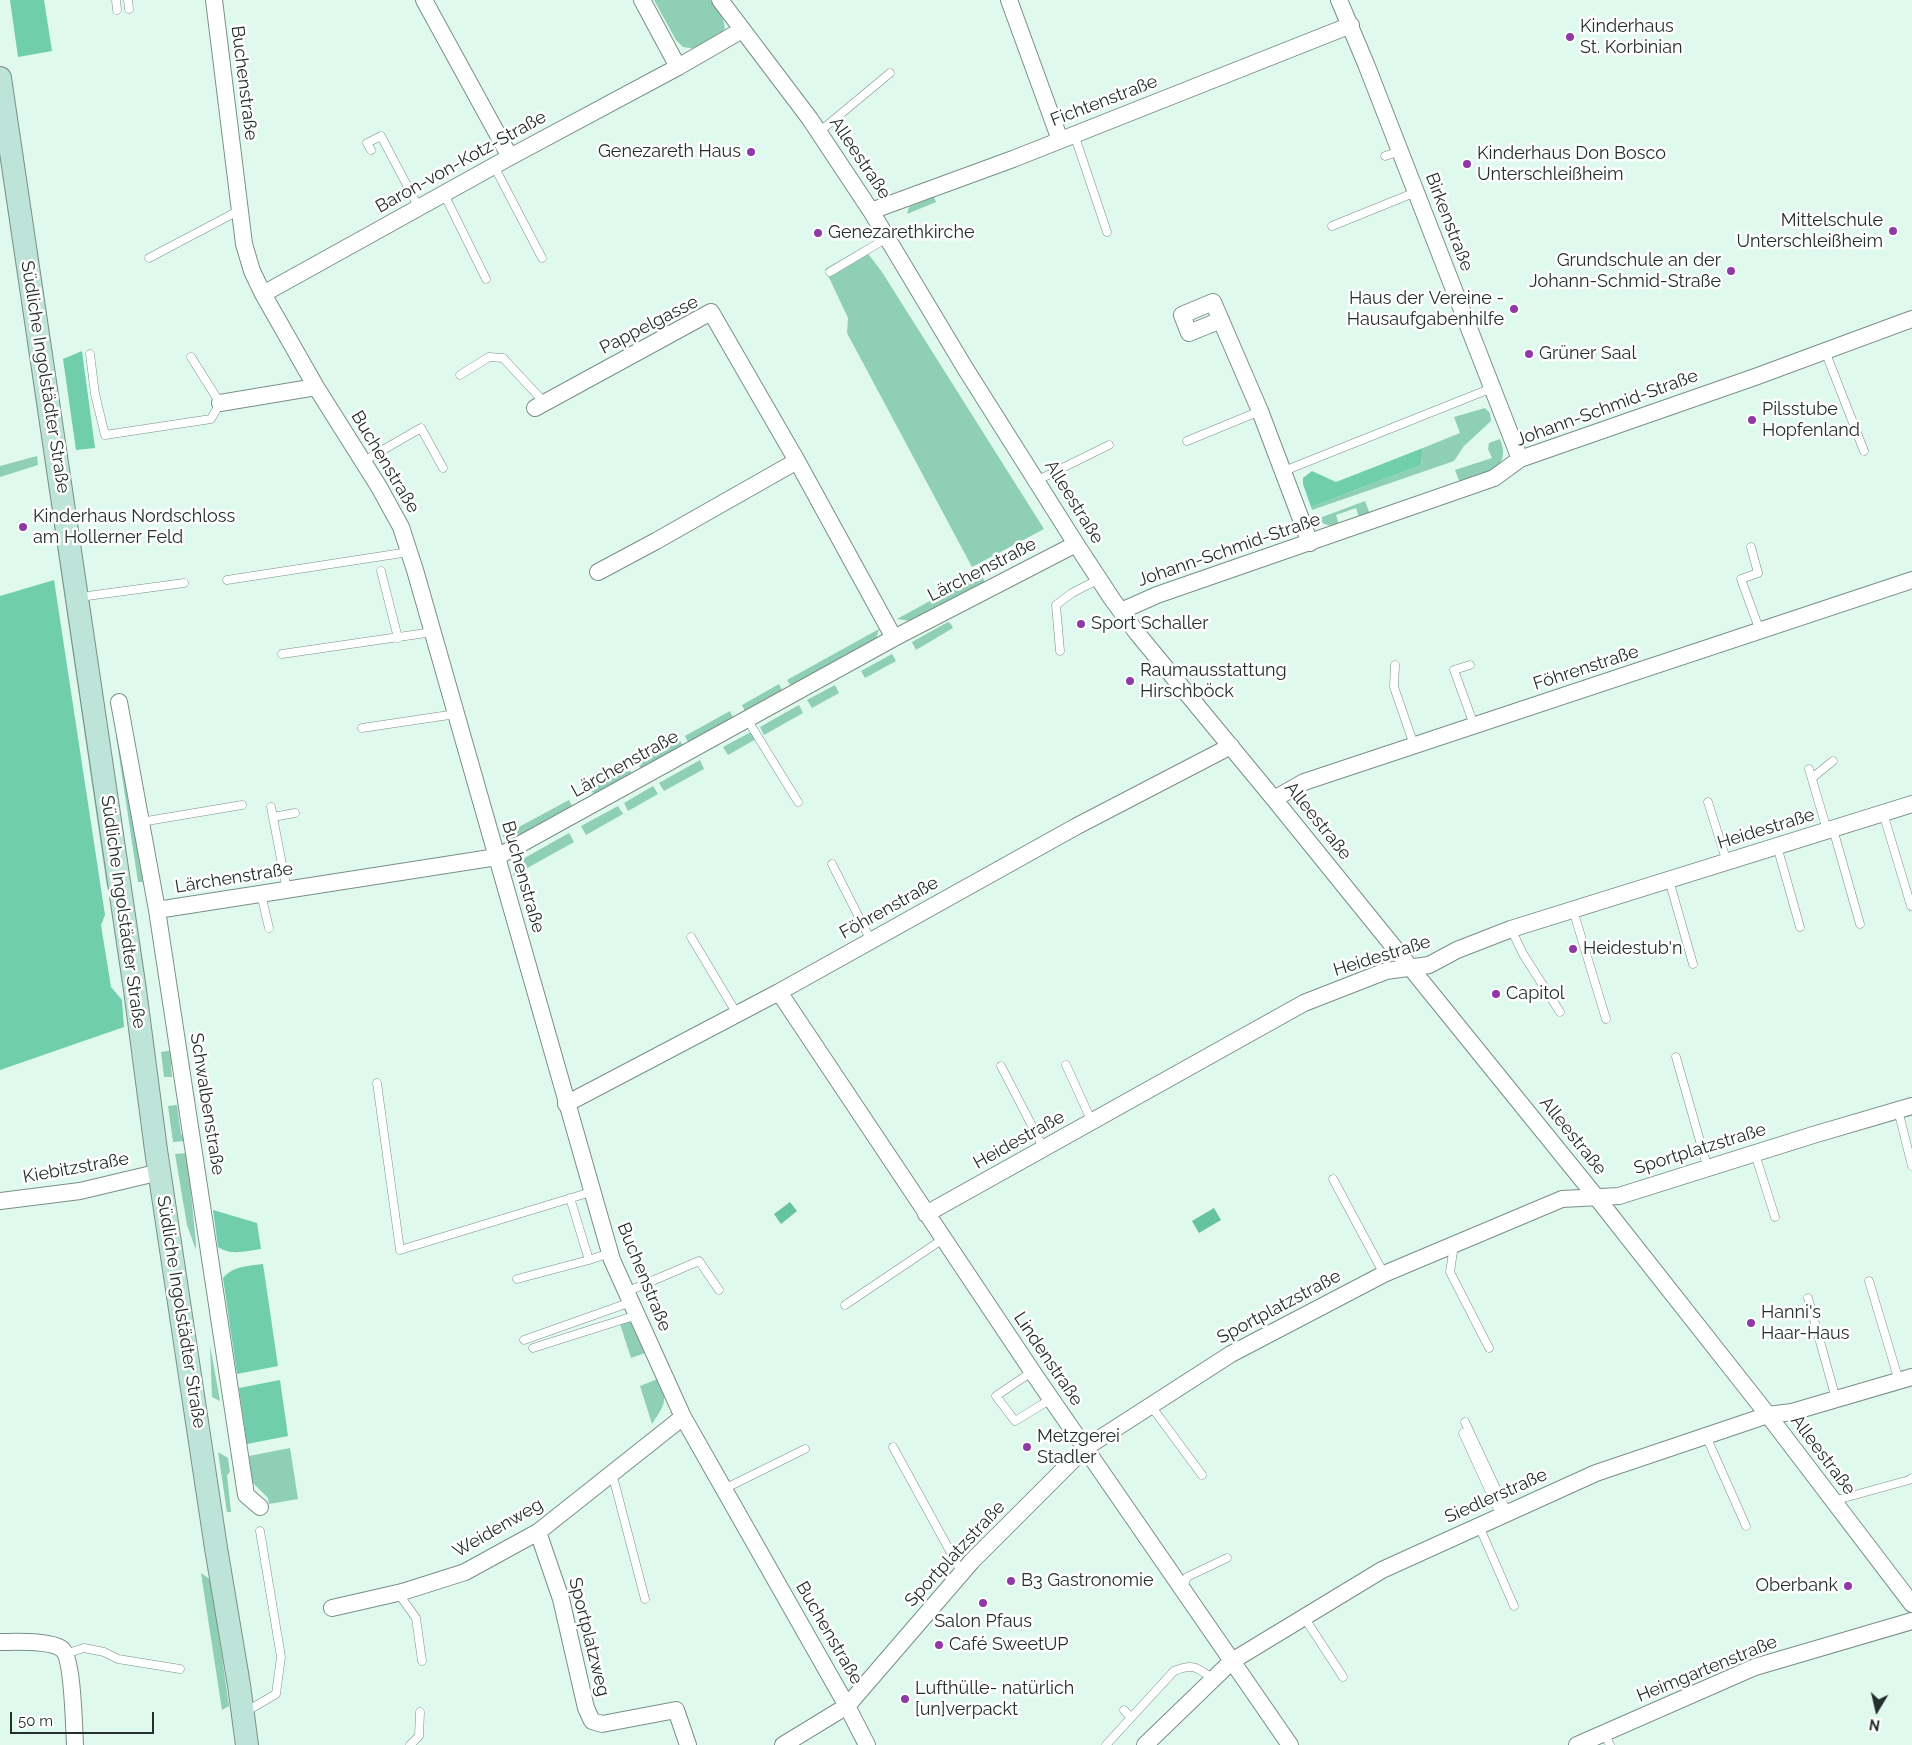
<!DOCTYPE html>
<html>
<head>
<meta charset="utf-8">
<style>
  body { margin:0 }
  #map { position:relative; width:1912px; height:1745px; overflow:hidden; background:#e0f9ef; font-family:Raleway,sans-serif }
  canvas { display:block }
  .north { position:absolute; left:1852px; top:1685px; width:50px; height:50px; -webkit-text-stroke:4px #fff; paint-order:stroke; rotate:189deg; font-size:14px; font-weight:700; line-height:20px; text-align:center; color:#252f2b }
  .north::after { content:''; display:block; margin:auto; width:18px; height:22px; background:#252f2b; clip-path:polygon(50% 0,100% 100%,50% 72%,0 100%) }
  .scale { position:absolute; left:10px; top:1712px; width:144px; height:22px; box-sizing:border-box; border:2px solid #252f2b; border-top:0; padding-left:6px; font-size:15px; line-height:18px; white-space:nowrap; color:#252f2b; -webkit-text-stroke:4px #fff; paint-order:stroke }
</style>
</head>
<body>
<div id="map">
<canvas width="1912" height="1745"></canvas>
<div class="north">N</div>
<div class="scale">50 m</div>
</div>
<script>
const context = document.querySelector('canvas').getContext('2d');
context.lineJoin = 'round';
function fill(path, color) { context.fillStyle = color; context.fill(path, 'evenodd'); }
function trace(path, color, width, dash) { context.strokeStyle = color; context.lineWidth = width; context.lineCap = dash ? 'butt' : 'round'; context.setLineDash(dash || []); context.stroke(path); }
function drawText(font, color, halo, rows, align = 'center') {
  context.font = font + ' Raleway,sans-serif'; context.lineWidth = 5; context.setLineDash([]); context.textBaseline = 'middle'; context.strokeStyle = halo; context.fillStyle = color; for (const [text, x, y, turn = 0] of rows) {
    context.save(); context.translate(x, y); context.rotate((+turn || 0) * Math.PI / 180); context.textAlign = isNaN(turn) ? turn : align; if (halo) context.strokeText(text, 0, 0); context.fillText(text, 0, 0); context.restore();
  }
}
const green = new Path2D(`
  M654 0H710L723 19 725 28 722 33 696 49 683 47 676 40Z
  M934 197 936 202 907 214 909 207Z
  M863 247 882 272 1044 529 972 567 847 333 848 318 825 269Z
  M1485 408 1490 413 1491 421 1464 446 1454 461 1312 510 1311 507 1421 465 1423 448 1460 433 1454 417Z
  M1500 439C1513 471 1482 475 1460 483L1455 470 1492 458 1488 449 1489 443Z
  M37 456 38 465 0 477V466Z
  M1365 501 1370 514 1359 518 1356 508 1336 515 1339 525C1330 527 1323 525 1317 519Z
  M57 524 110 886 107 887 54 525Z
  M972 578H983L985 583 911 621 897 619Z
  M948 622 951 624 953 628 916 650 912 642Z
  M879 629 876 639 793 689 787 680Z
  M892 654 896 661 865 678 861 671Z
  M779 684 784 694 747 715 742 705Z
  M835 685 839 693 812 708 807 700Z
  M799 705 803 713 764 735 760 727Z
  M730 711 735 721 690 746 685 736Z
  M751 732 756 739 728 755 723 747Z
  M116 736H118L143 882H138Z
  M679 739 685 749 643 773 637 762Z
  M700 760 704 769 664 791 659 783Z
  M628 767 634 777 596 799 590 788Z
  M653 786 658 794 628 811 624 803Z
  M569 800 574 810 510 841 502 836Z
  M618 806 623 814 586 835 581 826Z
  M569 833 574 842 513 876 516 865 521 860Z
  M174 1050 171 1066 172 1077H164L161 1052Z
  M177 1105 181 1134 185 1141 173 1142 168 1106Z
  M187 1153 196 1243V1250L187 1225 175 1154Z
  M630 1321 645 1353 631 1358 620 1324Z
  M210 1345 220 1401 212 1397Z
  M660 1378C667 1402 666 1403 652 1424L640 1386Z
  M290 1448 298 1499 269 1504 268 1498 252 1482 249 1456Z
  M218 1452 228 1458 230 1472 227 1475 231 1512H227Z
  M201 1573 211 1580 229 1706 222 1710Z`);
const forest = new Path2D(`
  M10 0H44L52 51 18 57Z
  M82 351 95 448 76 450 63 359Z
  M1423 448 1421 465 1311 507 1303 484V478L1312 471 1336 482Z
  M54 580 105 915 101 925 111 987 122 1000 124 1027 0 1070V596Z
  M213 1210 257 1223 261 1249C246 1251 231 1256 218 1247Z
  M263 1264 278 1366 237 1374 223 1278C233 1266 248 1266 263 1264Z
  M280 1380 288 1436 247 1444 239 1388Z`);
const water = new Path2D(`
  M790 1202 797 1211 781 1224 774 1214Z
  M1214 1208 1221 1220 1199 1233 1192 1221Z`);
const lane = new Path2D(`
  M116 0 117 10
  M128 0 129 9
  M819 132 890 73
  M1074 134 1107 232
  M371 150 367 143 381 136 419 208
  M1385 156 1400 151
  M494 166 542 258
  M444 194 486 279
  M1332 226 1416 192
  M149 258 240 210
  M830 272 887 238
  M1825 351 1864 451
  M90 354 95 394 105 435 211 419 220 403 191 357
  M460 375 489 357 503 358 544 402
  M1187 441 1260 411
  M362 462 421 428 443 468
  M1284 471 1492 388
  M1036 481 1109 445
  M1751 547 1758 573 1741 579 1760 631
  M381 571 398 638
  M227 580 409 552
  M80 597 184 583
  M1060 651 1056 605 1072 593 1099 579
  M282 654 433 632
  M1395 665 1394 687 1414 745
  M1470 665 1454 670 1474 725
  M747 719 798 802
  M362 728 456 714
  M1809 769 1827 830
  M1812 778 1833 761
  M1708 802 1727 862
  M271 807 287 890
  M1883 813 1911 906
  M273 817 295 813
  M141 822 242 805
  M1833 829 1860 924
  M1777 846 1800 927
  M832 864 871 941
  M1669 880 1693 964
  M261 894 269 928
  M1573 910 1606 1019
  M1511 929 1523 954 1560 1012
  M691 937 737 1014
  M1676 1057 1708 1169
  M1066 1065 1092 1122
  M1001 1066 1044 1149
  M377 1083 400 1250 591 1192
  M1898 1110 1912 1166
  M1755 1154 1775 1217
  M1333 1179 1384 1274
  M1454 1245 1450 1272 1489 1348
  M589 1260 610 1253
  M517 1279 589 1260 570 1198
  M1869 1281 1899 1381
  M626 1292 699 1261 719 1290
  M1808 1298 1836 1399
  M845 1305 943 1239
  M524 1340 631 1302
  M533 1348 637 1315
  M1033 1371 996 1396 1015 1421 1051 1399
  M1151 1406 1202 1475
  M1465 1422 1508 1514
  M1463 1433 1501 1516
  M1706 1436 1746 1526
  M893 1447 962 1573
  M612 1473 645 1599
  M724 1489 805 1449
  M1833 1501 1909 1480 1912 1478
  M1479 1526 1514 1606
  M1182 1589 1187 1577 1227 1558
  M398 1593 416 1618 422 1661
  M1304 1617 1343 1677
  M65 1654 84 1648 104 1652 118 1659 180 1669
  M1124 1710 1131 1718
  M245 1712 276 1694 281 1657 260 1531
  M1604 1733 1610 1745
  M410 1745 419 1736 420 1712
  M1106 1745 1174 1671C1193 1663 1197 1667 1213 1679`);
const street = new Path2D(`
  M214 0 244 244 252 271 263 294 316 387 379 487 401 527 415 570 612 1260 683 1417 847 1706 867 1745
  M424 0 510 157
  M642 0 678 67
  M720 0 810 119 871 211 965 368 1076 544 1112 599 1137 633 1274 799 1597 1198 1768 1415 1912 1604
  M1009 0 1060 140
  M1339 0 1366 64 1520 459
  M871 211 1013 159 1351 25
  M263 294 510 157 678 67 742 30
  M1221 320 1189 333 1182 315 1213 302 1260 411 1310 543
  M220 403 316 387
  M535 408 711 312 797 461 894 638
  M598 572 656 541 797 461
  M1121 611 1157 595 1494 478 1520 459 1755 377 1912 319
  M119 702 157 910 246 1495 260 1507
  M1274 799 1304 782 1912 580
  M157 910 497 857 894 638 1076 544
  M779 992 1036 1377 1290 1745
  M566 1104 779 992 1077 826 1231 746
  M0 1201 80 1191 160 1172
  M926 1214 1304 1003 1386 971 1429 965 1457 950 1511 929 1912 804
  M538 1532 561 1599 586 1708 592 1721 602 1724 676 1710 688 1745
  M332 1608 402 1592 465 1572 538 1532 683 1417
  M0 1642C15 1642 50 1640 62 1649 73 1658 74 1729 75 1745
  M783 1745 847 1706 972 1561 1085 1448 1231 1354 1384 1274 1562 1199 1619 1196 1813 1135 1912 1106
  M1145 1745 1232 1661 1382 1570 1596 1473 1768 1415 1792 1412 1912 1377
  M1577 1745 1755 1667 1912 1621`);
const secondary = new Path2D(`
  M0 78 135 990 156 1150 216 1548 239 1685 247 1745`);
const markers = [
  [1570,37,5,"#8e39a6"],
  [751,152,5,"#8e39a6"],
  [1467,164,5,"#8e39a6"],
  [1893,231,5,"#8e39a6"],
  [818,233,5,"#8e39a6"],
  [1731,271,5,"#8e39a6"],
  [1514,309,5,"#8e39a6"],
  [1529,354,5,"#8e39a6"],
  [1752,420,5,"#8e39a6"],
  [23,527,5,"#8e39a6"],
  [1081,624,5,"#8e39a6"],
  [1130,681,5,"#8e39a6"],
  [1573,949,5,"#8e39a6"],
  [1496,994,5,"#8e39a6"],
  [1751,1323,5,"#8e39a6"],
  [1027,1447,5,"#8e39a6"],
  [1011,1581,5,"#8e39a6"],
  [1848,1586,5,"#8e39a6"],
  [983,1603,5,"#8e39a6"],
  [939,1645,5,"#8e39a6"],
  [905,1699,5,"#8e39a6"]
];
const poiNames = [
  ["Kinderhaus",1580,27],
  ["St. Korbinian",1580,48],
  ["Genezareth Haus",741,152,"right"],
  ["Kinderhaus Don Bosco",1477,154],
  ["Unterschleißheim",1477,175],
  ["Mittelschule",1883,221,"right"],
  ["Unterschleißheim",1883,242,"right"],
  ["Genezarethkirche",828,233],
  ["Grundschule an der",1721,261,"right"],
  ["Johann-Schmid-Straße",1721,282,"right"],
  ["Haus der Vereine -",1504,299,"right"],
  ["Hausaufgabenhilfe",1504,320,"right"],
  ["Grüner Saal",1539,354],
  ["Pilsstube",1762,410],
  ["Hopfenland",1762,431],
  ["Kinderhaus Nordschloss",33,517],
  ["am Hollerner Feld",33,538],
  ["Sport Schaller",1091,624],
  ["Raumausstattung",1140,671],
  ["Hirschböck",1140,692],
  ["Heidestub'n",1583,949],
  ["Capitol",1506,994],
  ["Hanni's",1761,1313],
  ["Haar-Haus",1761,1334],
  ["Metzgerei",1037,1437],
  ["Stadler",1037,1458],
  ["B3 Gastronomie",1021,1581],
  ["Oberbank",1838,1586,"right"],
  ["Salon Pfaus",983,1622,"center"],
  ["Café SweetUP",949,1645],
  ["Lufthülle- natürlich",915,1689],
  ["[un]verpackt",915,1710]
];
const streetNames = [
  ["Buchenstraße",244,83,83],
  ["Fichtenstraße",1104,101,-21],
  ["Alleestraße",860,158,56],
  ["Baron-von-Kotz-Straße",461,162,-29],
  ["Birkenstraße",1449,222,69],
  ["Pappelgasse",649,325,-27],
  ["Südliche Ingolstädter Straße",45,377,81],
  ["Johann-Schmid-Straße",1607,408,-20],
  ["Buchenstraße",385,462,59],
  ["Alleestraße",1074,502,58],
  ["Johann-Schmid-Straße",1229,550,-19],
  ["Lärchenstraße",982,570,-27],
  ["Föhrenstraße",1586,668,-18],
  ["Lärchenstraße",625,764,-29],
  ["Alleestraße",1318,821,51],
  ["Heidestraße",1766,829,-17],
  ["Buchenstraße",523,877,74],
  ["Lärchenstraße",234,878,-9],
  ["Föhrenstraße",889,908,-29],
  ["Südliche Ingolstädter Straße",123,912,82],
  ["Heidestraße",1382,956,-17],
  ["Schwalbenstraße",207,1104,81],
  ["Alleestraße",1573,1136,51],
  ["Heidestraße",1019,1140,-29],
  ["Sportplatzstraße",1700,1149,-17],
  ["Kiebitzstraße",76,1168,-10],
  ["Buchenstraße",644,1277,68],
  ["Sportplatzstraße",1279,1307,-28],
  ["Südliche Ingolstädter Straße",181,1312,81],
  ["Lindenstraße",1048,1359,56],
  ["Alleestraße",1823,1455,53],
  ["Siedlerstraße",1496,1496,-24],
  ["Weidenweg",498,1528,-30],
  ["Sportplatzstraße",955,1554,-47],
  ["Buchenstraße",829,1633,60],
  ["Sportplatzweg",589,1637,76],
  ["Heimgartenstraße",1707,1669,-22]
];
fill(green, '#8ecfb6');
fill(forest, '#70ceac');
fill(water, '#65c3a1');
trace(lane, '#798f86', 9);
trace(street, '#798f86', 18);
trace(secondary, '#798f86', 24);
trace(lane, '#fff', 8);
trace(street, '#fff', 16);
trace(secondary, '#bee3d9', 22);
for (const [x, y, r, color] of markers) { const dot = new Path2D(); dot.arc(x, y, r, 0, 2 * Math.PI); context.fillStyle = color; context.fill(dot); trace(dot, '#fff', 2); }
drawText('18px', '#252f2b', '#fff', poiNames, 'left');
drawText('18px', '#252f2b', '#fff', streetNames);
</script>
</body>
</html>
